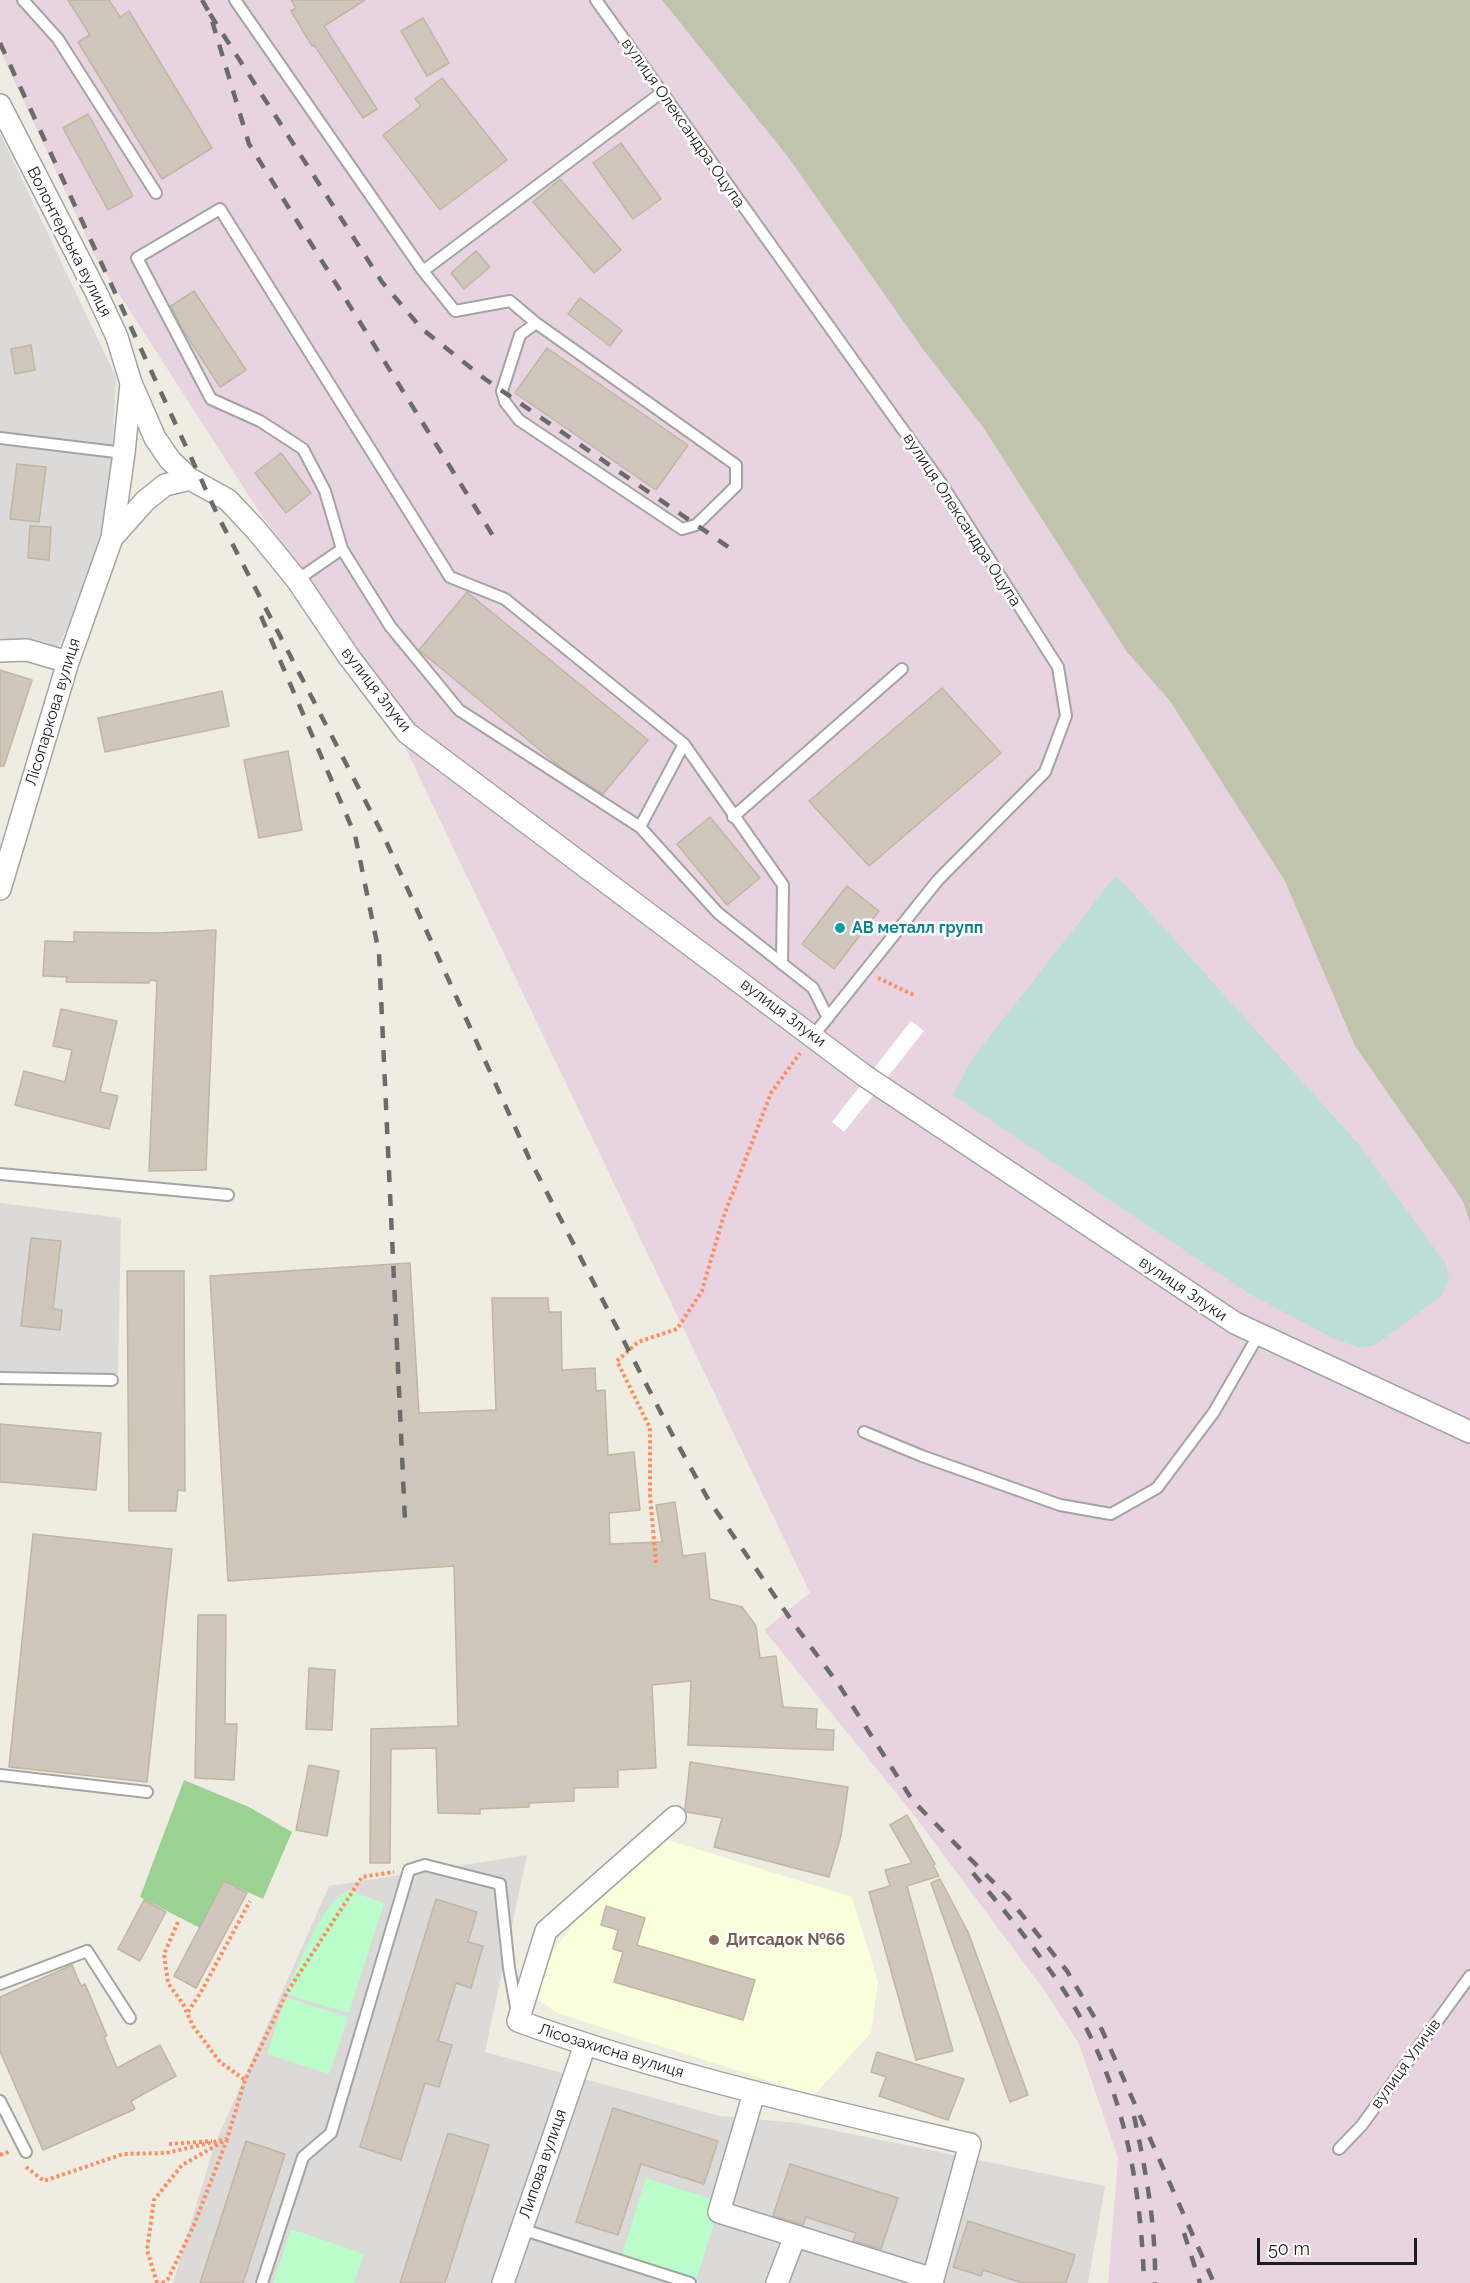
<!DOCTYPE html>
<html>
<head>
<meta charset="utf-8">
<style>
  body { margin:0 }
  #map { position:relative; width:1470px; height:2283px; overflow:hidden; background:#efede2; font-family:Raleway,sans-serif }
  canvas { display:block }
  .scale { position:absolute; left:1257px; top:2238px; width:160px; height:27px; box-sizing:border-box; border:3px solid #1d1d1d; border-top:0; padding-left:8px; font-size:18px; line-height:21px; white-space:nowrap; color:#1d1d1d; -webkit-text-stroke:4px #fff; paint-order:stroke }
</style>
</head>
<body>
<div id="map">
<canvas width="1470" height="2283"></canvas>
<div class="scale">50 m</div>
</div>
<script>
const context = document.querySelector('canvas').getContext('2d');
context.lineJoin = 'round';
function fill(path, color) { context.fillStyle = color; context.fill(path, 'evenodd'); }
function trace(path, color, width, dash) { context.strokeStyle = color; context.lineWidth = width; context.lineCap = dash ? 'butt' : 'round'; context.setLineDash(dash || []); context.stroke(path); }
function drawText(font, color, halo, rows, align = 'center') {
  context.font = font + ' Raleway,sans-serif'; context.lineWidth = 5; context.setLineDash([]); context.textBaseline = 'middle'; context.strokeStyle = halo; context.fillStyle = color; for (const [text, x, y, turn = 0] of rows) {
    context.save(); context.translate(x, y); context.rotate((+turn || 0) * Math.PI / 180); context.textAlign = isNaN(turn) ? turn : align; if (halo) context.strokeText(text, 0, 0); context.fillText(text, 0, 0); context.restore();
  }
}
const residential = new Path2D(`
  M0 133 116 377 108 535 55 655 0 656Z
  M0 1203 121 1218 118 1374 0 1371Z
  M527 1855 485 2052 720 2116 798 2123 1105 2186 1088 2283H173L214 2146 329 1886Z`);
const industrial = new Path2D(`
  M0 0H1470V2283H1108L1118 2158 1079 2044 1044 1990 914 1815 764 1630 810 1593 358 649 256 507 96 258 0 50Z`);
const education = new Path2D(`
  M645 1833 852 1897 878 1982 871 2033 814 2095 557 2013 523 1989Z`);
const construction = new Path2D(`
  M662 0H1470V1223L1463 1201 1355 1046 1285 881 1170 701 1127 652 983 427 922 348 788 157Z`);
const forest = new Path2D(`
  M184 1780 249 1807 292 1832 263 1899 224 1881 200 1928 140 1897Z`);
const wetland = new Path2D(`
  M1116 875 1360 1146 1445 1263 1449 1278 1442 1295 1375 1345 1360 1348 1335 1339 1251 1295 953 1095 973 1058Z`);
const park = new Path2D(`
  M347 1890 384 1903 349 2013 286 1994C299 1964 320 1907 347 1890Z
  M286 1997 348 2017 329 2074 267 2054Z
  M646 2178 721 2202 695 2283 620 2261Z
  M291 2229 364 2254 354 2283H273Z`);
const pier = new Path2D(`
  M911 1021 924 1031 844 1132 832 1122Z`);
const building = new Path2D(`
  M68 0H109L120 17 129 11 212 148 162 179 78 42 90 35Z
  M291 0H365L324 26 377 109 363 118 314 45 312 46 291 11 296 8Z
  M423 18 449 63 427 76 401 31Z
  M442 78 507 160 440 210 383 135 421 106 415 99Z
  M88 114 133 196 108 210 63 128Z
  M621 143 661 199 633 219 593 163Z
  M560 179 621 250 594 273 533 202Z
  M476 251 490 267 464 289 451 273Z
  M194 291 246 370 220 387 183 330 171 306Z
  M580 298 622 330 610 346 568 314Z
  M31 345 35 370 15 374 11 349Z
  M547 348 688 445 656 490 515 393Z
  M281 453 311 493 286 513 255 473Z
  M17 464 46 467 39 522 10 519Z
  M30 526 51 527 49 560 28 558Z
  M467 592 648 740 603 794 563 769 419 650Z
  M0 670 32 680 4 766H0Z
  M942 688 1001 753 869 866 809 801Z
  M222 691 229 726 105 752 98 718Z
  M288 751 302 830 259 838 244 760Z
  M710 817 760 878 727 905 677 844Z
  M847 886 879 911 834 969 802 944Z
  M216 930 206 1170 149 1171 157 981 150 980 149 983 66 982 67 977 43 976 45 941 74 942V932L159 933Z
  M61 1009 117 1021 100 1092 118 1096 109 1129 15 1105 24 1071 65 1082 72 1050 53 1046Z
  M31 1238 61 1241 53 1309 62 1310 60 1330 21 1326Z
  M410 1263 419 1413 496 1410 492 1298H548L549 1312H561L562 1370 595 1368 596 1391 605 1390 608 1455 634 1452 640 1510 609 1513 610 1544 662 1542 656 1505 675 1502 683 1556 705 1553 710 1599 742 1607 756 1626 760 1658 776 1656 783 1707 817 1709 816 1729 834 1730 833 1750 688 1745 691 1681 652 1685 656 1768 618 1770V1787L574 1788V1801L529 1803V1807L480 1809V1814L438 1813 436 1748 391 1749 390 1863H370L371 1729 458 1726 454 1566 228 1581 210 1276Z
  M127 1271H184L185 1491 178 1490 176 1511H129Z
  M0 1424 101 1433 96 1490 0 1482Z
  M33 1534 172 1549 147 1782 9 1767Z
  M198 1615H226L225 1724H237L234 1780 195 1778Z
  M309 1668 335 1670 332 1730 306 1729Z
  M690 1762 848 1787 841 1836 829 1877 714 1847 722 1818 686 1812 685 1809Z
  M309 1765 339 1771 327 1836 296 1830Z
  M907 1815 935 1864 933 1865 939 1876 907 1886 953 2051 916 2060 869 1892 890 1886 885 1870 912 1863 890 1825Z
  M940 1879 968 1932 1028 2095 1010 2102 931 1883Z
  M224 1881 247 1893 196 1988 174 1976Z
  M436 1899 477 1912 468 1942 483 1946 471 1988 456 1983 438 2041 452 2045 439 2087 425 2083 401 2160 360 2147Z
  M144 1900 166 1912 140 1961 118 1949Z
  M606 1906 645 1918 637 1945 755 1980 743 2020 614 1982 623 1952 613 1949 618 1930 601 1925Z
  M72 1965 81 1986 85 1984 107 2036 104 2037 117 2068 160 2045 176 2076 131 2101 135 2109 43 2150 0 2051V1997Z
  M877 2052 964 2079 948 2120 879 2096 886 2077 871 2072Z
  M613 2108 718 2141 704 2184 641 2164 618 2235 576 2222Z
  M448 2133 489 2145 445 2283H400Z
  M246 2141 285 2154 243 2283H200Z
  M790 2164 898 2198 881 2249 853 2241 856 2233 806 2217 803 2225 773 2216Z
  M968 2221 1075 2255 1066 2283H1022L983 2270 981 2276 953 2267Z`);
const path = new Path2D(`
  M878 978 916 996
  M656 1563 650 1495V1428L617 1361 638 1342 677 1329 702 1291 723 1218 771 1093 800 1053
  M178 1922 164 1954 168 1983 183 2004 193 2026 220 2062 245 2080
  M188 2012 201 1992 250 1901
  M169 2144 212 2141
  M0 2155 11 2151
  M26 2167 44 2181 123 2154 166 2153 227 2139 245 2080 286 1994 362 1877 394 1872
  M157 2283 147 2250 154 2200 182 2165 224 2141
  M162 2283 168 2279 194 2225 227 2140`);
const service = new Path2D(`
  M23 0 58 39 156 193
  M235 0 423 271 661 93
  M596 0 941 483 1058 667 1066 716 1045 772 938 880 813 1036
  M423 271 455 311 510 301 536 323 736 465V486L696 525 682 529 519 420 505 402 502 391 520 335 536 323
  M0 438 124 453
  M297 580 342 549
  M733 817 902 669
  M640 827 684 744
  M782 964 783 885 684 744 505 599 450 577 220 209 137 258 211 399 260 421 303 449 325 491 342 549 390 626 459 710 640 827 718 913 813 988 828 1018
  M0 1174 228 1195
  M0 1378 112 1380
  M864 1432 922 1456 1060 1505 1111 1514 1157 1488 1214 1412 1259 1334
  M0 1775 147 1792
  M0 1984 87 1951 130 2018
  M0 2101 26 2152
  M1339 2149 1362 2125 1470 1976
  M521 2229 690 2283
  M262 2283 303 2157 331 2133 409 1870 425 1865 500 1884 509 1968 517 2012`);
const minor = new Path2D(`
  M0 105 97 294 117 337 131 383 155 438 170 460 190 479
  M112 538 145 501 165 485 190 479 228 500 257 531 297 580 349 657 407 733 865 1076 1235 1323 1470 1432
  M0 651 27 650 68 662
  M0 889 68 662 112 538 124 453 131 383
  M675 1817 546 1931 518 2021C665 2074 818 2108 970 2144L933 2279 719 2212 754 2093
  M503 2283 585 2045
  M777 2283 795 2236`);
const rail = new Path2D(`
  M202 0 210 14 249 144 495 539
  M210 14 382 282 422 329 485 379 737 553
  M0 43 218 516 385 839 529 1158 672 1434 708 1499 794 1624 839 1685 913 1801 1007 1896 1067 1971 1102 2030 1214 2283
  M261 616 355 835 379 953 405 1521
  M973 1873C1008 1915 1043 1957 1072 2003 1124 2088 1141 2185 1144 2283
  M1134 2116C1146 2171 1156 2226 1155 2283
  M1184 2233 1200 2283`);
const markers = [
  [840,928,6,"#0f9aa8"],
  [714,1940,6,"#8d6e63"]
];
const streetNames = [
  ["вулиця Олександра Оцупа",683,123,55],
  ["Волонтерська вулиця",69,242,63],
  ["вулиця Олександра Оцупа",962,520,57],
  ["вулиця Злуки",376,690,52],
  ["Лісопаркова вулиця",53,712,-73],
  ["вулиця Злуки",783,1013,37],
  ["вулиця Злуки",1183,1289,34],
  ["Лісозахисна вулиця",611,2051,17],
  ["вулиця Уличів",1406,2064,-54],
  ["Липова вулиця",543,2164,-71]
];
const cultureNames = [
  ["АВ металл групп",852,928]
];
const educationNames = [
  ["Дитсадок №66",726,1940]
];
fill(residential, '#dbdad9');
fill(industrial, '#e8d3e1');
fill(education, '#f9ffda');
fill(construction, '#c0c4ad');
fill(forest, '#9bd193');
fill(wetland, '#bdded4');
fill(park, '#bafdcb');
fill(pier, '#fff');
fill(building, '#cfc7bb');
trace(building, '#c1b5a3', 1.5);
trace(service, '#a4a4a4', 14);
trace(minor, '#a4a4a4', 24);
trace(path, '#ff8d62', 4, [3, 3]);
trace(service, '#fff', 10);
trace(minor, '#fff', 21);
trace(rail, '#6b6b6b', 4.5, [12, 12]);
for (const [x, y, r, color] of markers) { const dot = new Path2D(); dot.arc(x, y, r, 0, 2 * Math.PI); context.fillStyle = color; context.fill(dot); trace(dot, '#fff', 2); }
drawText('16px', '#1d1d1d', '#fff', streetNames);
drawText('bold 16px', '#0d838f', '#fff', cultureNames, 'left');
drawText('bold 16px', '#785e54', '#fff', educationNames, 'left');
</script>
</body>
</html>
